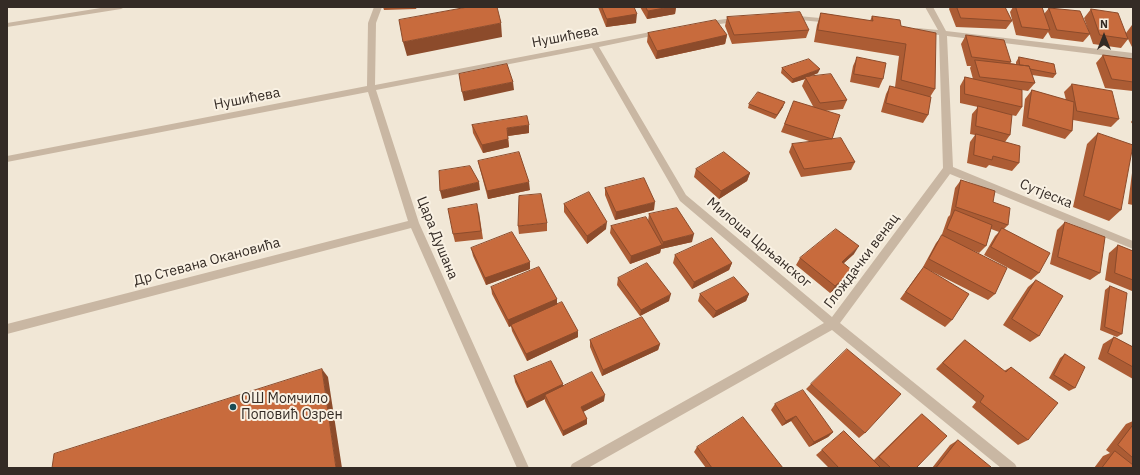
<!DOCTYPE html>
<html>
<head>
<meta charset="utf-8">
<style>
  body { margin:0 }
  #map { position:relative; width:1140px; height:475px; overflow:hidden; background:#f1e7d6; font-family:"IBM Plex Sans",sans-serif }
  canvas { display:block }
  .frame { position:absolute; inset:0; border:8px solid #342b25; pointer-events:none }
  .north { position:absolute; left:1084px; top:16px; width:40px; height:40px; -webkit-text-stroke:3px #f9f1e3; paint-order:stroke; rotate:0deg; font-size:11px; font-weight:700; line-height:16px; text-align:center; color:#342b25 }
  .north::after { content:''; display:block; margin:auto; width:14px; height:18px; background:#342b25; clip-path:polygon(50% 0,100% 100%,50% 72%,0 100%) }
</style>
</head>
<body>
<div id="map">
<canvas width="1140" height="475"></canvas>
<div class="frame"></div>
<div class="north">N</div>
</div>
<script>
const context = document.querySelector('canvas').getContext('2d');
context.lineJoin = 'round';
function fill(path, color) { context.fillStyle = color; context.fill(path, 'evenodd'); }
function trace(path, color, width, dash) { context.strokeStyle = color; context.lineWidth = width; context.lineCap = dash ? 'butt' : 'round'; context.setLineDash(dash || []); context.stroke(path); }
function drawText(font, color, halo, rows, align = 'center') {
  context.font = font + ' "IBM Plex Sans",sans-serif'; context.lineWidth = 4; context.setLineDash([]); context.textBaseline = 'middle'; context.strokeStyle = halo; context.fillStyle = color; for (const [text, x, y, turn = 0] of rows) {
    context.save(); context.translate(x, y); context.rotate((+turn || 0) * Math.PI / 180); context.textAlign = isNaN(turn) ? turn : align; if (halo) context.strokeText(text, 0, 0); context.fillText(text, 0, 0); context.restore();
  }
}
const street = new Path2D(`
  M107 7H125L121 9 7 27V23Z
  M374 7H382L376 23 375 85 661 30H664V34H661L599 47 686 195 832 317 943 168 939 35 917 32 913 30 917 28 938 30 925 7H933L946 31 1133 53V59L947 36 953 167 1133 241V249L950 174 840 323 1015 464 1017 468H1001L832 330 588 468H570L572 464 824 323 680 201 592 48 376 90 419 223 529 468H517L411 228 7 334V324L408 221 368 92 7 162V156L367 86 368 23Z
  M787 15 831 19 835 21 831 23 790 19 786 17Z
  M740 17H743V21L704 26 700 24 704 22Z`);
const wall = new Path2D(`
  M383 7H417L416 9 384 10Z
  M598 7H634L636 23 606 27Z
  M640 7H676L675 14 647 19Z
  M950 7H1005L1012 21 1006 29 956 27 949 9Z
  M1013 7H1042L1044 14 1049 8 1090 34 1083 42 1051 38 1048 32 1043 39 1016 35 1010 12Z
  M1091 9 1126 33 1132 25H1133V49L1128 39 1121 48 1093 44 1084 18Z
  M821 13 870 21 872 16 901 26 935 89 930 97 928 115 923 123 881 112 886 94 890 86 895 87 899 56 814 42 817 25Z
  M727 17 809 30 806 38 732 44 725 26Z
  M648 33 727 35 725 44 656 59 647 42Z
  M966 35 1011 62 1010 63 1016 64V62L1019 57 1056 74 1053 78 1032 75 1035 83 1028 91 1022 90V107L1016 116 1007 114 1010 135 1005 142 1019 163 1012 171 989 165 986 168 967 163 970 142 975 135 970 134 972 114 978 107 960 103V86L965 77 973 79 970 68 971 66H967L961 44Z
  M1103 55 1133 59V91L1105 88 1096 63Z
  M857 57 883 79 879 88 850 82 853 66Z
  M782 68 818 73 809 77 847 100 843 109 824 111 832 139 855 162 851 170 801 177 789 152 792 144 812 142 781 132 794 101 814 108 802 86 805 79 792 83 781 73Z
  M1072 84 1119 119 1111 127 1073 120 1072 131 1065 139 1022 126 1025 99 1032 90 1066 100 1064 92Z
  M749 104 783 107 775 119 748 108Z
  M1133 119V125L1131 122Z
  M472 125 529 133 508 136 509 147 483 153 473 133Z
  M1098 133 1121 210 1109 221 1073 207 1087 144Z
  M478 161 530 190 488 199 480 169Z
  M696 169 750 173 747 181 719 199 694 177Z
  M1133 172V205L1128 204 1132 173Z
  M961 180 993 202 1008 225 1004 229 1039 273 1031 280 984 255 995 236 999 232 991 229 986 246 979 253 969 249 995 294 988 300 927 269 952 320 945 327 900 299 918 274 924 267H923L936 243 941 237 948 217 950 215 955 188Z
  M605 188 654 210 615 220 605 195Z
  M564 204 606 229 587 244 564 212Z
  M479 212 483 239 455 242 453 234Z
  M649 214 692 242 661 249V248L660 253 630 264 610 233 611 226 648 221Z
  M1065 222 1100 273 1090 280 1050 264 1057 230Z
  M547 223V231L519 234 518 226Z
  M1118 245 1133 251V290L1132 291 1105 280 1109 253Z
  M471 248 530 269 486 285 473 256Z
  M854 254 843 264 853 271 848 278 830 293 796 265 800 258Z
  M675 255 732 263 729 270 692 289 673 263Z
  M618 278 669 301 640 316 617 285Z
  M1036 280 1039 336 1030 342 1003 325 1028 287Z
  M1110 286 1122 334 1117 337 1100 330 1105 290Z
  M491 287 557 299V304L578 337 527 361 512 331 511 326 509 327 492 294Z
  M700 294H749L746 301 713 318 698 301Z
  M1114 337 1133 347V379L1098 359 1103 344Z
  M590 340 660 344 658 350 602 376 590 347Z
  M965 340 1004 371 1011 367 1028 440 1018 445 972 407 976 402 936 369 957 347Z
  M1065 354 1075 388 1069 391 1049 378 1060 358Z
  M514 376 563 386 604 401 583 412 587 419V424L563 436 545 401V399L527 408 515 382Z
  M811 384 865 433 859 438 806 389Z
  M775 404 833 432 828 437 809 447 791 421 782 426 771 410Z
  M922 414 916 468H829L816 455 844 431 874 460 915 420Z
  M1133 421V468H1094L1103 456 1110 453 1106 450 1126 424Z
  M958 440 990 468H932L950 445Z
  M697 447 783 468H706L694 452Z`);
const shadedWall = new Path2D(`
  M670 7H676L675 14 647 19 648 11Z
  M637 14 636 23 606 27 607 19Z
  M501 23 502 37 407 56 403 42Z
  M727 35 725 44 656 59 657 51Z
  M820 69 818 73 806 78 805 77V79L792 83 793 79Z
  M513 82 514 90 464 101 462 92Z
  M785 102 783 107 775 119 777 115Z
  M529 125V133L508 136 507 128Z
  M508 139 509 147 483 153 482 145Z
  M750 173 747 181 719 199 721 191Z
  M479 182 480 190 442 199 440 191Z
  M529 182 530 190 488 199 487 191Z
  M655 202 654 210 615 220 616 212Z
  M607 222 606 229 587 244V236Z
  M694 234 692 242 661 249 663 242Z
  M662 245 660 253 630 264 631 256Z
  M859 246 854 254 837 269 842 262Z
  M530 262V269L486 285 485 278Z
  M732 263 729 270 692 289 694 282Z
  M853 271 848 278 830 293 835 286Z
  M671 294 669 301 640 316 641 310Z
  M749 294 746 301 713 318 716 311Z
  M557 299V306L509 327 508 320Z
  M578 331V337L527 361 526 354Z
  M660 344 658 350 602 376 603 370Z
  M322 369 328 377 342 468H336Z
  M563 384V389L545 395V399L527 408 526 402Z
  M605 395 604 401 581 413V407Z
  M796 416 791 421 782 426 786 421Z
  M587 419V424L563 436V431Z
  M833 432 828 437 809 447 814 442Z`);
const building = new Path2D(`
  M468 7H497L501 23 403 42 399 20Z
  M602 7H634L637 14 607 19Z
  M646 7H670L648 11Z
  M957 7H1005L1012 21 961 18Z
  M1016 7H1042L1050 30 1022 27Z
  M1049 8 1080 11 1090 34 1057 30Z
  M1091 9 1118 13 1128 39 1100 35Z
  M800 12 809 30 734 35 727 17Z
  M821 13 873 21 872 16 900 20 901 26 936 33 935 89 901 80 906 44 818 30Z
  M716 20 727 35 657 51 648 33Z
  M966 35 1004 40 1011 62 972 57Z
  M1103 55 1133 59V82L1112 79Z
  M857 57 886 63 883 79 854 74Z
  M1019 57 1054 64 1056 74 1030 69 1029 66 1020 65Z
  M809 59 820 69 793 79 782 68Z
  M975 60 1029 66 1035 83 980 77Z
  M507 64 513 82 462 92 459 74Z
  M831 74 847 100 820 103 805 77Z
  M965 77 1022 90V107L965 94Z
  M1072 84 1112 91 1119 119 1077 111Z
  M890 86 931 97 928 115 886 103Z
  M1032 90 1074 102 1072 131 1028 118Z
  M758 92 785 102 777 115 749 104Z
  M794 101 840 115 832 139 785 124Z
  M978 106 1012 115 1010 135 976 126Z
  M527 116 529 125 507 128 508 139 482 145 472 125Z
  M1098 133 1133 145 1121 210 1084 196Z
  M976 134 1020 146 1019 163 993 156 992 160 974 155Z
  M841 138 855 162 804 169 792 144Z
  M519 152 529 182 487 191 478 161Z
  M724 152 750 173 721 191 696 169Z
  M470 166 479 182 440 191 439 171Z
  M644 178 655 202 616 212 605 188Z
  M961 180 995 191 993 202 1010 208 1008 225 956 207Z
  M589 192 607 222 587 236 564 204Z
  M541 194 547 223 518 226 519 196Z
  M477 204 481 231 453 234 448 209Z
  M677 208 694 234 663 242 649 214Z
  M955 210 992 225 986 246 947 229Z
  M646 217 662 245 631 256 611 226Z
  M1065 222 1105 237 1100 273 1058 257Z
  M1002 228 1050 253 1039 273 991 247Z
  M836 229 859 246 842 262 853 271 835 286 800 258Z
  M512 232 530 262 485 278 471 248Z
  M942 235 1007 268 995 294 929 259Z
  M712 238 732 263 694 282 675 255Z
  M1118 245 1133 251V280L1115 273Z
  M647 263 671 294 641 310 618 278Z
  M539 267 557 299 508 320 491 287Z
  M924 267 969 294 952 320 906 292Z
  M734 277 749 294 716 311 700 294Z
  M1036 280 1063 296 1039 336 1012 319Z
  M1110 286 1127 293 1122 334 1105 327Z
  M562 302 578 331 526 354 511 325Z
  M642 317 660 344 603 370 590 340Z
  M1114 337 1133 347V367L1108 353Z
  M965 340 1006 372 1011 367 1058 403 1028 440 980 402 984 396 943 363Z
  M847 349 901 394 865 433 811 384Z
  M1065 354 1085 367 1075 388 1054 375Z
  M551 361 563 384 526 402 514 376Z
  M322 369 336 468H52L54 454Z
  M592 372 605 395 581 407 587 419 563 431 545 395Z
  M803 390 833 432 814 442 796 416 786 421 775 404Z
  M922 414 947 436 916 468H891L879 457Z
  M743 417 783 468H712L697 447Z
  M1133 425V458L1118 445Z
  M844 431 881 468H839L822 450Z
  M958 440 991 467 990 468H938L937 467Z
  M1115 451 1133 465V468H1102Z`);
const markers = [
  [233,407,4,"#1a4c55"]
];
const streetNames = [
  ["Нушићева",565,37,-11],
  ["Нушићева",247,99,-11],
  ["Сутјеска",1046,194,22],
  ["Цара Душана",437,238,68],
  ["Милоша Црњанског",759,243,40],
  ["Глождачки венац",862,261,-53],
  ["Др Стевана Окановића",207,262,-15]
];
const poiNames = [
  ["ОШ Момчило",241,399],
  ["Поповић Озрен",241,415]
];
fill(street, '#c9b7a3');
fill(wall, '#ac5c34');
fill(shadedWall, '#8c4b2b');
fill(building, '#c86b3d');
trace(building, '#8c4b2b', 1);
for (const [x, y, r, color] of markers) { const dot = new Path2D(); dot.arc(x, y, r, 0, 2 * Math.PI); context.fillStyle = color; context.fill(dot); trace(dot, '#f9f1e3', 1.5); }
drawText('14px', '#342b25', '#f9f1e3', streetNames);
drawText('14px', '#342b25', '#f9f1e3', poiNames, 'left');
</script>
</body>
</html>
